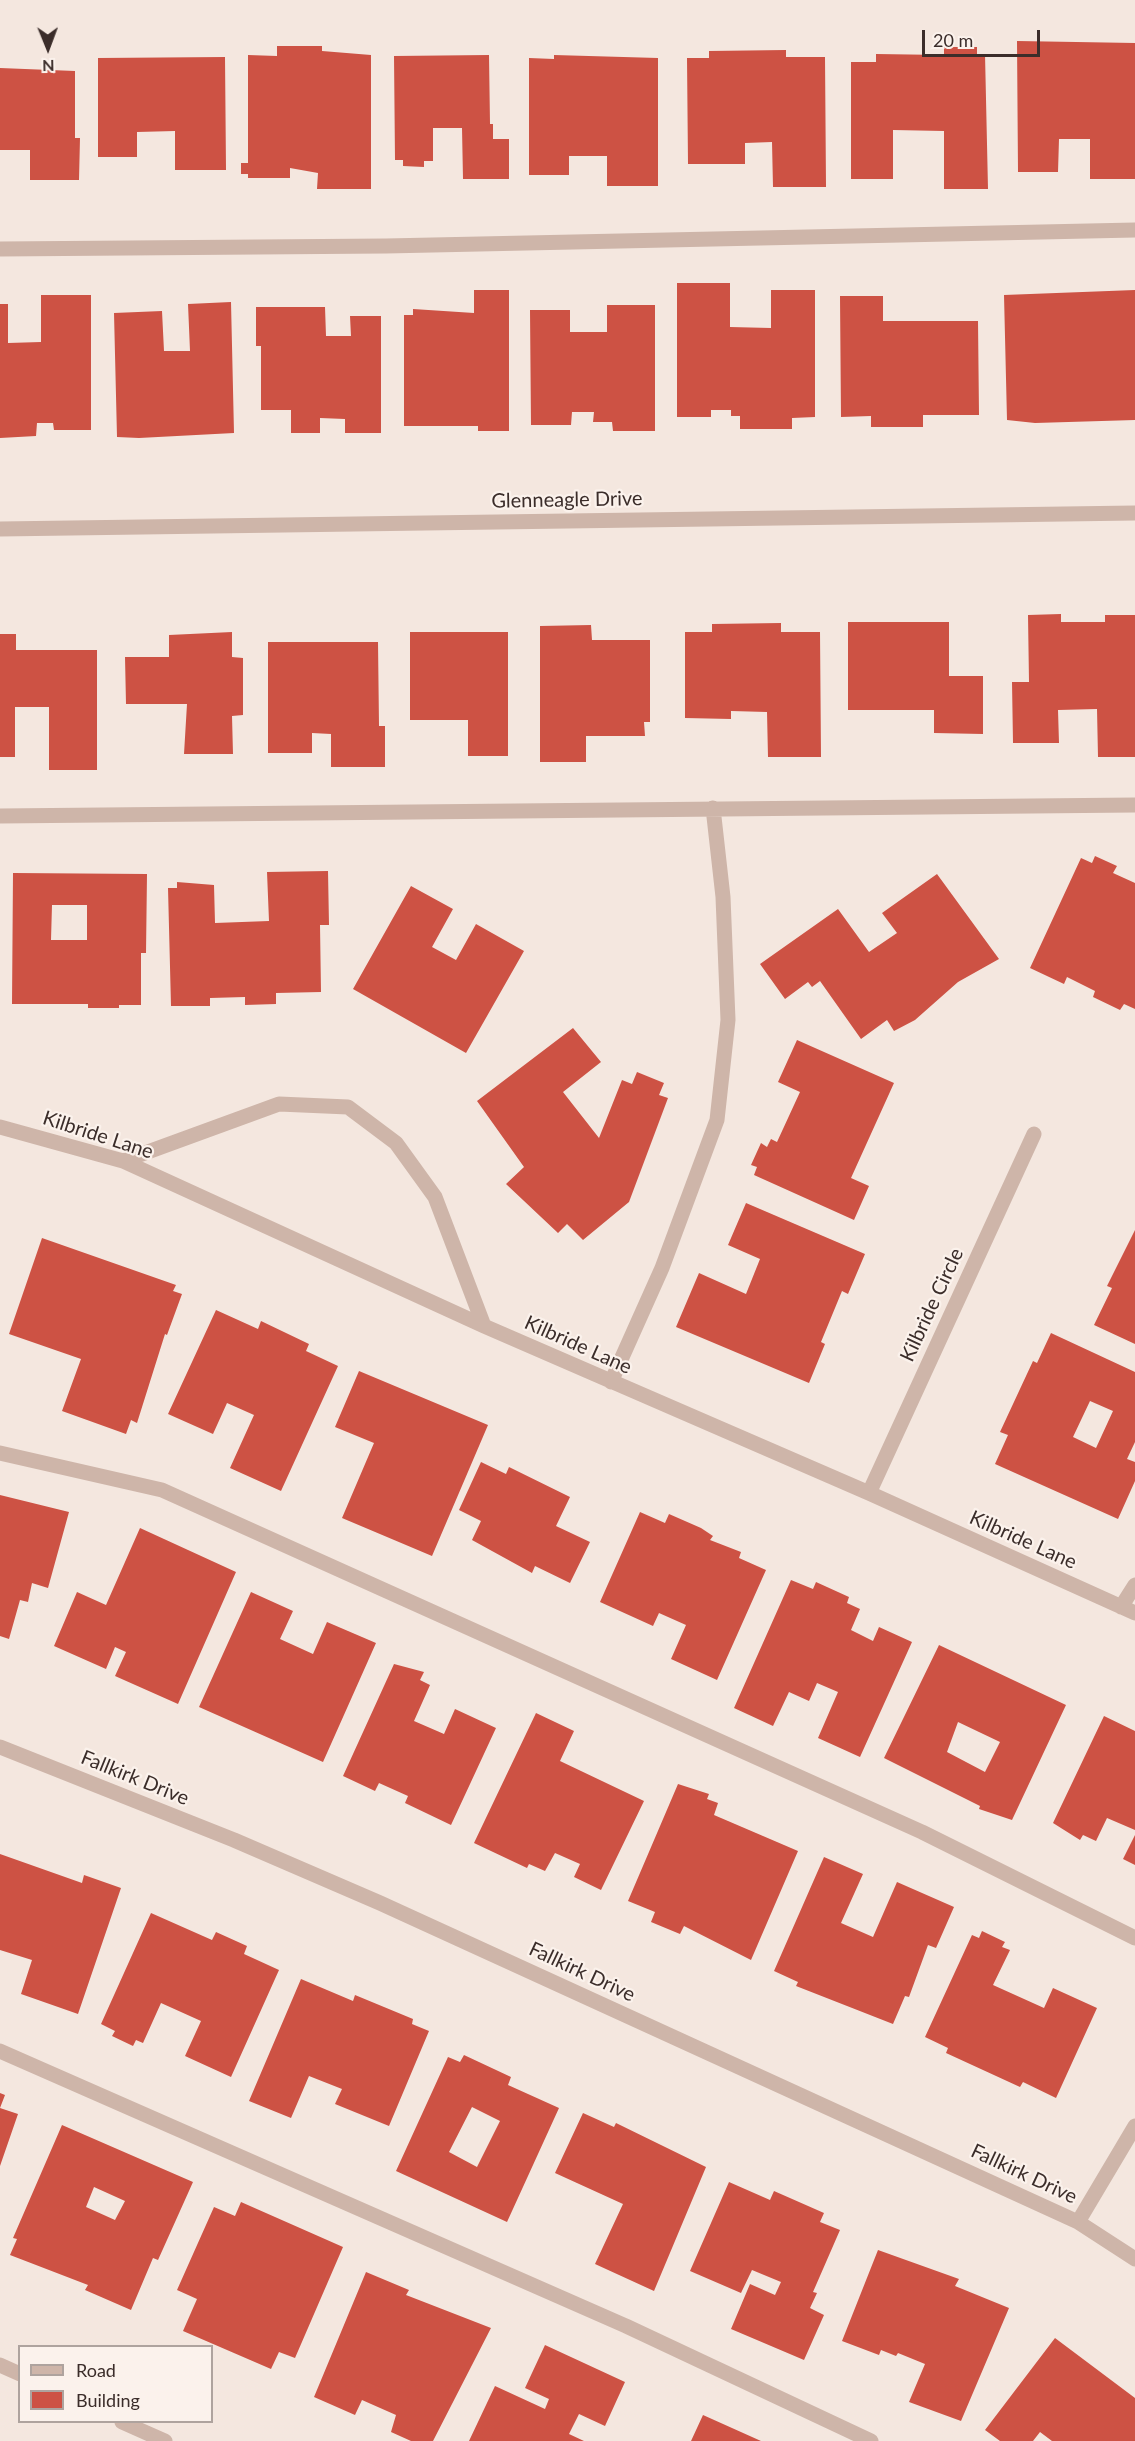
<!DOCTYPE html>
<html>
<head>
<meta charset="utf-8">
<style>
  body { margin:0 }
  #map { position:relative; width:1135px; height:2441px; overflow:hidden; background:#f4e7df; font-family:Lato,sans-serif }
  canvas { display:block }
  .legend { position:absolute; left:18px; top:2345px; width:195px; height:78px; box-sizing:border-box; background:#fbf2ec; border:2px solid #aea39e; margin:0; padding:8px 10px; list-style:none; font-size:18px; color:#3b2d2a }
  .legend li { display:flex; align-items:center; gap:12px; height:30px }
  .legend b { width:30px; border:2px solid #aea39e }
  .north { position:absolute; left:18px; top:18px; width:60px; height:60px; -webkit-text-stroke:4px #fbf2ec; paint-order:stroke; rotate:179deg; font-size:16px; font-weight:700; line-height:24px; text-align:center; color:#3b2d2a }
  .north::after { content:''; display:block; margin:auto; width:21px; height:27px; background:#3b2d2a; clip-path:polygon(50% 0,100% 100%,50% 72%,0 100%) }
  .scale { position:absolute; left:922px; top:30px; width:118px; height:27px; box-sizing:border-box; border:3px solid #3b2d2a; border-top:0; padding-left:8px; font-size:18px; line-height:21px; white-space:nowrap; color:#3b2d2a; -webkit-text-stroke:4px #fbf2ec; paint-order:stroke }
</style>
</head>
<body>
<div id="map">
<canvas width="1135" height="2441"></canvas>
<ul class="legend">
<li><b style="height:8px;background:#ceb5a9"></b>Road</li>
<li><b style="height:16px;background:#cd5244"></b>Building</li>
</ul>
<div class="north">N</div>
<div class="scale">20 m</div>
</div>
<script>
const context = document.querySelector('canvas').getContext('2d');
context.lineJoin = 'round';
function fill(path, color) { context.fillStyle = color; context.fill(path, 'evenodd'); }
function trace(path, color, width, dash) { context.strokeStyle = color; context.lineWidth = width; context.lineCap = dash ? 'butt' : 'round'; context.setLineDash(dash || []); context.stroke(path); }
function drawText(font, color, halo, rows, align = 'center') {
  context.font = font + ' Lato,sans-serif'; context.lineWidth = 4.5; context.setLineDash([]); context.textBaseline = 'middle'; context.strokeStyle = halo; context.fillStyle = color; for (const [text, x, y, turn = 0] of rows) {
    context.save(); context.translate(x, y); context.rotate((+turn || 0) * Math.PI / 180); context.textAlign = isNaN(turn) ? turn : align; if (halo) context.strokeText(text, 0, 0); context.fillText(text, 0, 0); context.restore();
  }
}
const building = new Path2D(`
  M1017 41 1135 43V179H1090V139H1059L1058 172H1018Z
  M277 46H322V51L371 55V189H317L318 173 290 168V178H248V174H241V163H248V55L277 56Z
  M944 47H977V55L985 54 988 189H944V131L893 130V179H851V62H876V54L944 55Z
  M786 50V57H825L826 187H773L772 142 745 143V164H688L687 58H709V51Z
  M489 55 490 124H493V139H509V179H463L462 128H433V161H424V167L403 166V160H395L394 56Z
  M554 55 658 58V186H607V156H569V175H529V58L554 59Z
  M225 57 226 170H175V131L137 132V157H98V58Z
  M0 68 75 71V138H80L79 180H30V150H0Z
  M677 283H730V327L771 328V290H815V417L792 418V429H740V416H731V410H711V417H677Z
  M474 290H509V431H478V426H404V315H413V309L474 313Z
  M1135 290V420L1035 423 1007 420 1004 295Z
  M41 295H91V430H54L53 423H37L36 436 0 438V304H8V343L41 342Z
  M840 296H883V321H978L979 415H923V427H871V416L841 417Z
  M231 302 234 433 139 438 117 437 114 313 162 311 164 351H190L188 304Z
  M607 305H655V431H613L612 422H593L594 412H572L571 425H531L530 310H570V332H607Z
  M256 307H325L326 336H351L350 316H381V433H345V419L320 418V433H291V410H261V346H256Z
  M1061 614V622H1105V615H1135V757H1098L1097 709 1058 710 1059 743H1013L1012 682H1029L1028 615Z
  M848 622H949V676H983V734L934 733V710H848Z
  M781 623V632H820L821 757H768L767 712 731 711V719L685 718V632H712V624Z
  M591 625 592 640H650V722H644L645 736H586V762H540V626Z
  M232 632V657L243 658V715L232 716 233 754H184L187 704H126L125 657H169V635Z
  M410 632H508V756H468V720H410Z
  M0 634H16V650H97V770H49V707H15V757H0Z
  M268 642H378L379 726H385V767H331V734L312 733V753H268Z
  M1095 856 1117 866 1113 873 1135 883V1009L1124 1004 1120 1010 1093 997 1095 991 1067 977 1064 984 1030 968 1081 858 1092 863Z
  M328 871 329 925H320L321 992 276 993V1004L245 1005V997L210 998V1006H171L168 888H177V882L214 885 215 923 269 921 267 872Z
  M13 873 147 874 146 953H141V1005H119V1008H88V1004H12ZM52 905H87V940H51Z
  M937 874 999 959 958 982 915 1020 894 1031 887 1020 861 1039 820 981 812 987 808 982 785 999 760 964 838 909 869 952 897 933 882 913Z
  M411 886 453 909 432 947 456 960 476 924 524 951 466 1053 353 989Z
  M573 1028 601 1062 563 1092 599 1138 622 1080 632 1084 637 1072 664 1083 659 1095 668 1098 629 1202 583 1240 567 1224 558 1233 506 1184 524 1167 477 1101Z
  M797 1040 894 1083 851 1178 869 1186 854 1220 754 1175 757 1167 751 1165 761 1143 767 1147 771 1139 777 1142 800 1092 778 1082Z
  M746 1203 865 1254 848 1294 842 1291 821 1342 825 1344 809 1383 676 1327 699 1273 746 1294 760 1259 728 1245Z
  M1135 1230V1344L1094 1325 1112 1288 1107 1286Z
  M42 1238 176 1285 173 1291 182 1294 167 1335 165 1334 137 1423 131 1420 126 1434 62 1411 81 1359 9 1334Z
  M216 1310 258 1329 261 1321 309 1344 306 1351 338 1366 281 1491 230 1468 254 1415 227 1403 213 1434 168 1414Z
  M1051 1333 1135 1372V1442L1127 1459 1135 1462V1481L1118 1519 995 1464 1008 1435 1000 1432 1033 1361 1037 1363ZM1090 1401 1113 1411 1096 1448 1073 1437Z
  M359 1371 488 1425 432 1556 342 1518 374 1443 335 1427Z
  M481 1462 506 1474 509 1467 570 1497 556 1526 590 1542 570 1583 535 1566 532 1573 472 1540 481 1521 459 1510Z
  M0 1495 69 1512 48 1588 32 1583 28 1602 20 1600 9 1639 0 1636Z
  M640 1512 665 1523 669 1514 701 1528 713 1536 710 1540 741 1552 739 1558 766 1570 717 1680 671 1659 686 1625 659 1613 653 1626 600 1602Z
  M140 1528 236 1572 178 1704 115 1676 126 1652 115 1647 106 1669 54 1646 77 1592 106 1605Z
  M791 1580 813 1589 816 1582 849 1597 847 1603 860 1609 851 1630 873 1641 879 1627 912 1642 860 1757 818 1738 838 1692 817 1683 809 1701 789 1692 773 1726 734 1708Z
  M251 1592 293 1611 280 1639 313 1654 327 1622 376 1643 323 1762 199 1707Z
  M939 1645 1066 1705 1012 1820 979 1809 980 1806 884 1758ZM958 1722 1000 1742 985 1772 947 1752Z
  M394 1664 424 1672 420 1680 430 1685 414 1721 444 1734 455 1709 496 1728 451 1825 405 1803 408 1796 379 1783 375 1791 343 1776Z
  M536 1713 574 1731 560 1761 644 1801 601 1890 574 1877 580 1864 555 1853 545 1871 529 1864 527 1868 474 1843Z
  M1104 1716 1135 1731V1830L1107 1818 1096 1841 1083 1835 1080 1840 1053 1823Z
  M678 1784 709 1794 707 1799 718 1803 714 1815 798 1851 751 1960 684 1926 680 1934 651 1922 655 1912 628 1901Z
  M1135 1835V1865L1123 1859Z
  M0 1854 82 1883 84 1875 121 1888 78 2014 21 1994 32 1960 0 1950Z
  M824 1857 863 1874 841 1923 873 1937 897 1882 954 1907 936 1948 928 1945 909 1997 905 1996 893 2024 796 1986 798 1982 774 1971Z
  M151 1913 212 1940 216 1932 247 1946 244 1954 279 1970 231 2077 185 2056 201 2021 161 2003 143 2043 136 2040 133 2046 112 2036 115 2031 101 2024Z
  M982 1931 1005 1942 1002 1947 1010 1950 993 1985 1044 2008 1053 1988 1097 2008 1056 2098 1023 2082 1020 2087 946 2053 948 2048 925 2037 972 1935 979 1938Z
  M301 1979 353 2001 355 1995 413 2019 412 2024 429 2031 389 2126 335 2104 342 2089 309 2076 291 2118 249 2101Z
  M464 2055 511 2077 508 2085 559 2108 507 2222 396 2171 448 2057 460 2062ZM472 2107 500 2121 477 2167 449 2152Z
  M0 2093 5 2095 0 2108 18 2114 0 2166Z
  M583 2113 614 2127 616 2123 706 2167 654 2291 595 2264 623 2204 555 2173Z
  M62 2125 193 2182 158 2260 153 2258 131 2310 85 2290 88 2285 10 2255 17 2239 13 2238ZM94 2187 125 2201 115 2220 86 2207Z
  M729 2182 770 2200 774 2191 824 2213 820 2222 840 2230 813 2292 817 2293 810 2308 824 2315 804 2360 731 2329 750 2284 775 2295 781 2282 752 2270 741 2293 690 2271Z
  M241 2202 343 2247 295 2358 279 2352 271 2369 183 2331 197 2299 177 2290 214 2207 235 2216Z
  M878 2250 959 2279 955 2286 1009 2308 961 2421 909 2402 925 2364 898 2353 896 2356 881 2350 879 2355 842 2341Z
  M366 2272 409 2290 406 2295 491 2328 433 2441H411L391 2432 396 2415 362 2400 355 2415 314 2397Z
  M1055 2338 1135 2398V2441H1052L1040 2432 1033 2441H1000L985 2430Z
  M545 2345 625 2382 605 2426 579 2414 569 2434 584 2441H469L495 2386 545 2409 549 2399 525 2388Z
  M703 2415 761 2441H691Z`);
const minor = new Path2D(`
  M0 249 386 246 1135 230
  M0 529 1135 513
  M0 816 1135 805
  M0 1127 123 1161 484 1326 869 1493 1135 1613
  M123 1161 279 1104 348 1107 396 1143 435 1197 484 1326
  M611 1382 662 1268 717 1120 728 1020 723 897 713 808
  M0 1453 162 1490 922 1832 1135 1938
  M869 1493 1034 1134
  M1121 1607 1135 1585
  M0 1747 234 1840 380 1903 1078 2222 1135 2259
  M0 2051 626 2326 871 2441
  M1078 2222 1135 2126
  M0 2365 20 2374
  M122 2422 165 2441`);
const streetNames = [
  ["Glenneagle Drive",567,500,-1],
  ["Kilbride Lane",98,1135,18],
  ["Kilbride Circle",932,1305,-65],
  ["Kilbride Lane",578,1345,24],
  ["Kilbride Lane",1023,1540,24],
  ["Fallkirk Drive",135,1778,22],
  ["Fallkirk Drive",582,1972,25],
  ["Fallkirk Drive",1024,2174,25]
];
fill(building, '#cd5244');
trace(minor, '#ceb5a9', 15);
drawText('20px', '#3b2d2a', '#fbf2ec', streetNames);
</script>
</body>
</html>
